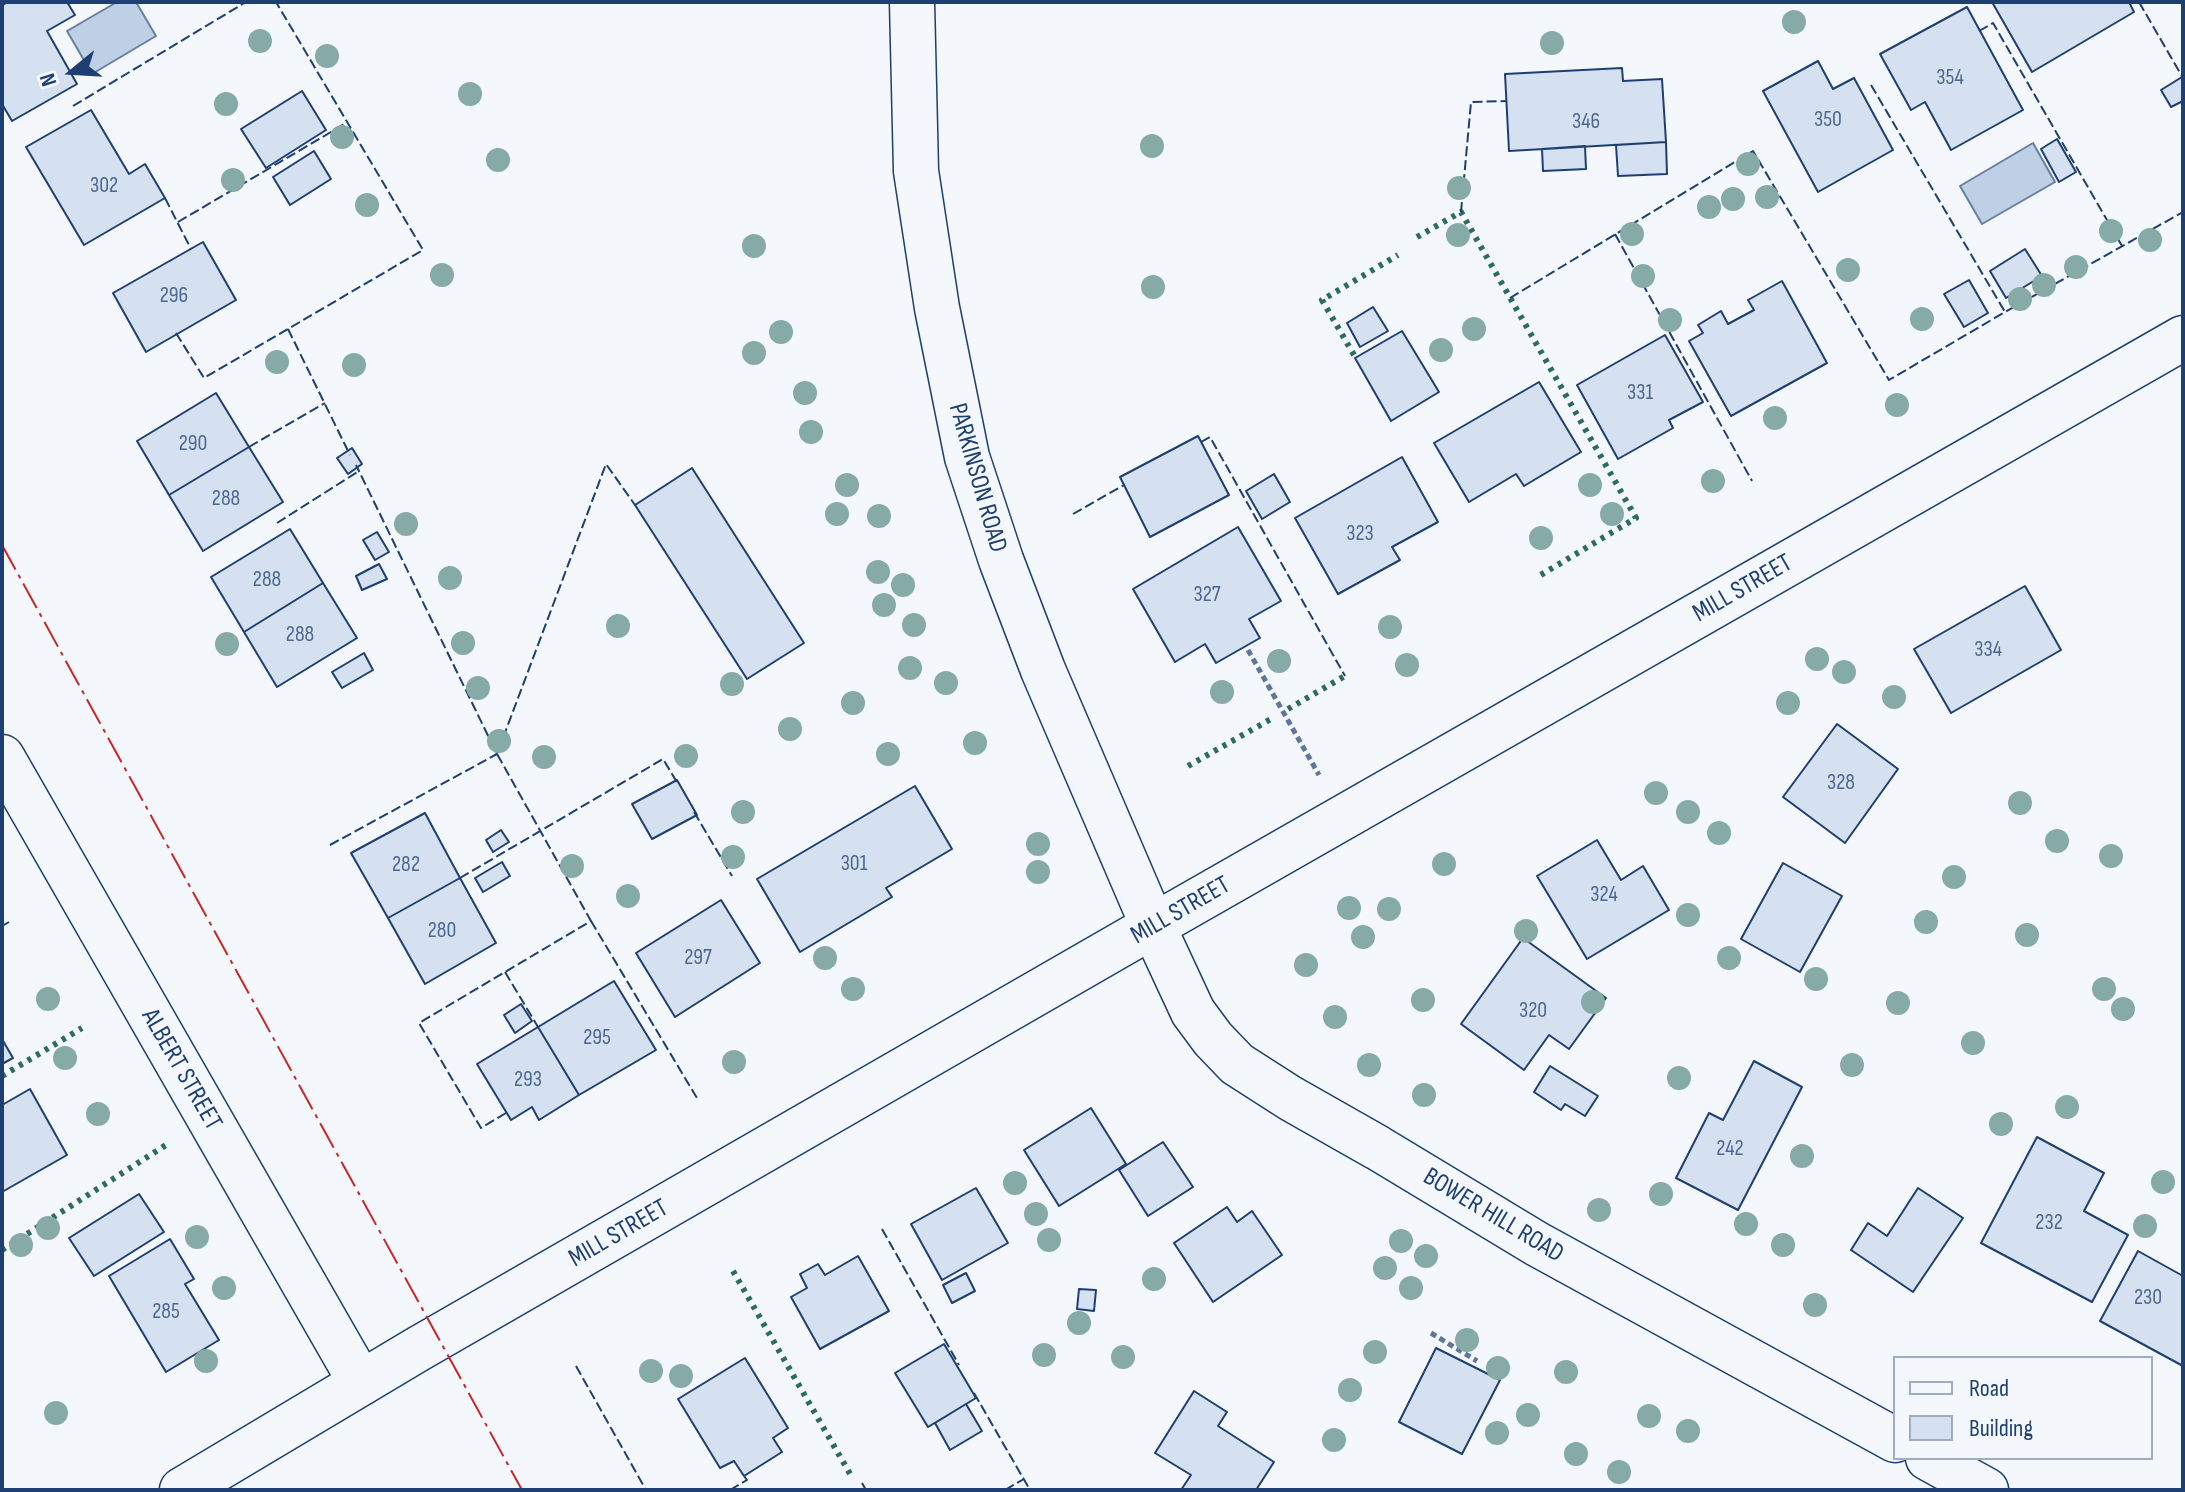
<!DOCTYPE html>
<html>
<head>
<meta charset="utf-8">
<style>
  body { margin:0 }
  #map { position:relative; width:2185px; height:1492px; overflow:hidden; background:#f4f7fb; font-family:"Sofia Sans Condensed",sans-serif }
  canvas { display:block }
  .frame { position:absolute; inset:0; border:4px solid #1d3f73; pointer-events:none }
  .legend { position:absolute; left:1893px; top:1356px; width:260px; height:104px; box-sizing:border-box; background:#f4f7fb; border:2px solid #9eadc5; margin:0; padding:10px 14px; list-style:none; font-size:24px; color:#1d3f73 }
  .legend li { display:flex; align-items:center; gap:16px; height:40px }
  .legend b { width:40px; border:2px solid #9eadc5 }
  .north { position:absolute; left:32px; top:32px; width:80px; height:80px; -webkit-text-stroke:6px #f4f7fb; paint-order:stroke; rotate:252deg; font-size:22px; font-weight:700; line-height:32px; text-align:center; color:#1d3f73 }
  .north::after { content:''; display:block; margin:auto; width:28px; height:36px; background:#1d3f73; clip-path:polygon(50% 0,100% 100%,50% 72%,0 100%) }
</style>
</head>
<body>
<div id="map">
<canvas width="2185" height="1492"></canvas>
<div class="frame"></div>
<ul class="legend">
<li><b style="height:10px;background:#f4f7fb"></b>Road</li>
<li><b style="height:22px;background:#d5e0f0"></b>Building</li>
</ul>
<div class="north">N</div>
</div>
<script>
const context = document.querySelector('canvas').getContext('2d');
context.lineJoin = 'round';
function fill(path, color) { context.fillStyle = color; context.fill(path, 'evenodd'); }
function trace(path, color, width, dash) { context.strokeStyle = color; context.lineWidth = width; context.lineCap = dash ? 'butt' : 'round'; context.setLineDash(dash || []); context.stroke(path); }
function drawText(font, color, halo, rows, align = 'center') {
  context.font = font + ' "Sofia Sans Condensed",sans-serif'; context.lineWidth = 6; context.setLineDash([]); context.textBaseline = 'middle'; context.strokeStyle = halo; context.fillStyle = color; for (const [text, x, y, turn = 0] of rows) {
    context.save(); context.translate(x, y); context.rotate((+turn || 0) * Math.PI / 180); context.textAlign = isNaN(turn) ? turn : align; if (halo) context.strokeText(text, 0, 0); context.fillText(text, 0, 0); context.restore();
  }
}
const water = new Path2D(`
  M117 2H136L156 36 92 74 67 31Z
  M2033 143 2055 182 1982 224 1960 186Z`);
const building = new Path2D(`
  M8 2H67L75 15 47 31 77 84 12 121 2 104V5Z
  M1992 2H2129L2134 12 2032 72Z
  M1967 7 2023 110 1951 150 1925 102 1911 110 1880 54Z
  M1818 61 1833 89 1854 78 1893 150 1818 192 1763 91Z
  M1622 68 1623 81 1662 79 1666 142 1509 151 1505 74Z
  M2182 77 2183 101 2171 107 2161 90Z
  M302 91 326 130 266 168 241 129Z
  M91 110 129 174 145 164 165 198 84 245 26 147Z
  M2057 139 2076 172 2059 182 2041 149Z
  M1666 142 1667 174 1618 176 1616 145Z
  M1585 146 1586 169 1543 171 1542 149Z
  M314 151 331 179 290 205 273 177Z
  M203 242 236 300 146 352 113 293Z
  M2025 249 2042 276 2006 298 1990 271Z
  M1969 280 1988 313 1964 327 1944 294Z
  M1782 281 1827 363 1731 416 1689 341 1703 333 1698 325 1721 311 1728 324 1754 310 1748 300Z
  M1373 307 1388 331 1360 347 1347 323Z
  M1402 331 1439 392 1391 421 1355 358Z
  M1665 335 1703 402 1669 420 1673 428 1618 459 1577 385Z
  M1539 382 1581 452 1524 486 1516 474 1469 502 1434 443Z
  M216 393 249 447 169 495 137 441Z
  M1198 436 1229 495 1150 537 1120 477Z
  M249 447 283 502 203 551 169 495Z
  M352 448 362 464 348 474 337 458Z
  M1402 457 1438 522 1392 547 1400 560 1338 594 1295 518Z
  M692 468 804 643 747 679 635 505Z
  M1274 474 1290 502 1262 519 1246 491Z
  M1238 527 1281 601 1249 619 1260 638 1216 663 1205 644 1175 662 1133 589Z
  M290 529 323 583 244 632 211 577Z
  M377 532 389 552 375 560 363 540Z
  M379 564 387 579 362 590 356 576Z
  M323 583 357 638 277 687 244 632Z
  M2025 586 2061 650 1951 713 1914 649Z
  M364 653 373 670 342 688 332 672Z
  M1837 724 1898 769 1845 843 1783 797Z
  M677 780 697 815 652 839 632 804Z
  M915 786 952 849 886 888 892 897 800 952 757 879Z
  M425 813 460 878 388 918 351 853Z
  M501 830 509 842 493 852 486 840Z
  M1597 840 1621 880 1643 866 1669 910 1587 959 1537 876Z
  M502 862 510 876 483 892 475 878Z
  M1783 863 1842 896 1800 972 1741 939Z
  M460 878 496 943 425 984 388 918Z
  M721 900 760 963 675 1017 636 953Z
  M1523 938 1606 998 1569 1049 1549 1035 1524 1070 1461 1024Z
  M614 981 656 1050 579 1095 538 1027Z
  M521 1004 532 1021 515 1033 504 1015Z
  M538 1027 579 1095 539 1120 532 1107 511 1120 477 1064Z
  M2 1039 13 1058 2 1064Z
  M1754 1061 1802 1087 1738 1210 1676 1178 1709 1113 1723 1120Z
  M1550 1066 1598 1096 1585 1116 1565 1104 1561 1110 1534 1092Z
  M30 1089 67 1155 2 1192V1105Z
  M1091 1108 1126 1164 1059 1206 1024 1150Z
  M2037 1137 2104 1173 2084 1211 2128 1235 2092 1302 1981 1243Z
  M1163 1142 1193 1187 1148 1216 1119 1170Z
  M976 1188 1008 1243 942 1280 911 1224Z
  M1918 1188 1963 1218 1913 1292 1851 1250 1868 1223 1887 1236Z
  M139 1194 164 1232 94 1276 69 1238Z
  M1227 1207 1237 1222 1252 1211 1282 1255 1213 1302 1174 1243Z
  M170 1239 194 1279 185 1284 219 1340 166 1372 109 1276Z
  M2138 1251 2183 1276V1366L2100 1321Z
  M858 1256 889 1311 820 1349 791 1297 807 1288 800 1274 818 1264 825 1275Z
  M966 1273 975 1291 952 1303 943 1285Z
  M1079 1289 1096 1290 1094 1311 1077 1309Z
  M944 1344 976 1398 928 1427 895 1373Z
  M1436 1348 1500 1380 1462 1454 1399 1422Z
  M745 1358 788 1428 773 1438 782 1452 744 1476 734 1461 720 1468 678 1399Z
  M1194 1391 1227 1412 1218 1426 1274 1462 1256 1490H1181L1191 1475 1155 1453Z
  M966 1404 982 1431 950 1450 935 1423Z`);
const path = new Path2D(`
  M1248 650 1319 775
  M1431 1333 1477 1361`);
const minor = new Path2D(`
  M2 757 361 1383`);
const tertiary = new Path2D(`
  M1153 926 1193 1012 1213 1039 1237 1064 1290 1098 1378 1148 1537 1244 1895 1440
  M1928 1458 1986 1490`);
const secondary = new Path2D(`
  M912 2 916 171 937 308 967 457 1001 560 1043 670 1153 926
  M182 1490 418 1349 1153 926 2183 338`);
const hedge = new Path2D(`
  M1417 237 1461 212 1636 518 1539 576
  M1354 355 1322 300 1398 255
  M1288 709 1345 676
  M1188 766 1271 719
  M2 1076 82 1028
  M2 1250 166 1145
  M733 1271 853 1479`);
const fence = new Path2D(`
  M2139 2 2183 78
  M1979 31 1993 23 2122 246
  M1871 85 2005 312
  M73 106 246 2
  M165 198 191 249
  M1461 212 1471 102 1506 101
  M178 222 348 122
  M1615 234 1752 481
  M1510 298 1753 151 1889 380 2005 312 2183 212
  M288 329 350 455
  M176 333 204 378 423 250 276 2
  M1201 442 1210 437 1345 676
  M249 447 325 403
  M1073 514 1124 485
  M277 523 359 471
  M694 812 732 876
  M330 845 497 754 356 465
  M460 878 663 759 678 784
  M591 921 697 1098
  M2 926 9 922
  M505 972 538 1027
  M506 1113 481 1128 419 1023 591 921 497 754 606 464 635 505
  M882 1229 959 1365
  M576 1366 646 1490
  M974 1393 1030 1490
  M862 1483 866 1490
  M730 1490 747 1480 744 1476
  M1005 1490 1024 1479`);
const power = new Path2D(`
  M2 545 522 1490`);
const trees = [
  [1794,22],
  [260,41],
  [1552,43],
  [327,56],
  [470,94],
  [226,104],
  [342,137],
  [1152,146],
  [498,160],
  [1748,164],
  [233,180],
  [1459,188],
  [1767,197],
  [1733,199],
  [367,205],
  [1709,207],
  [2111,231],
  [1632,234],
  [1458,235],
  [2150,240],
  [754,246],
  [2076,267],
  [1848,270],
  [442,275],
  [1643,276],
  [2044,285],
  [1153,287],
  [2020,299],
  [1922,319],
  [1670,320],
  [1474,329],
  [781,332],
  [1441,350],
  [754,353],
  [277,362],
  [354,365],
  [805,393],
  [1897,405],
  [1775,418],
  [811,432],
  [1713,481],
  [847,485],
  [1590,485],
  [837,514],
  [1612,514],
  [879,516],
  [406,524],
  [1541,538],
  [878,572],
  [450,578],
  [903,585],
  [884,605],
  [914,625],
  [618,626],
  [1390,627],
  [463,643],
  [227,644],
  [1817,659],
  [1279,661],
  [1407,665],
  [910,668],
  [1844,672],
  [946,683],
  [732,684],
  [478,688],
  [1222,692],
  [1894,697],
  [853,703],
  [1788,703],
  [790,729],
  [499,741],
  [975,743],
  [888,754],
  [686,756],
  [544,757],
  [1656,793],
  [2020,803],
  [743,812],
  [1688,812],
  [1719,833],
  [2057,841],
  [1038,844],
  [2111,856],
  [733,857],
  [1444,864],
  [572,866],
  [1038,872],
  [1954,877],
  [628,896],
  [1349,908],
  [1389,909],
  [1688,915],
  [1926,922],
  [1526,931],
  [2027,935],
  [1363,937],
  [825,958],
  [1729,958],
  [1306,965],
  [1816,979],
  [853,989],
  [2104,989],
  [48,999],
  [1423,1000],
  [1593,1002],
  [1898,1003],
  [2123,1009],
  [1335,1017],
  [1973,1043],
  [65,1058],
  [734,1062],
  [1369,1065],
  [1852,1065],
  [1679,1078],
  [1424,1095],
  [2067,1107],
  [98,1114],
  [2001,1124],
  [1802,1156],
  [2163,1182],
  [1015,1183],
  [1661,1194],
  [1599,1210],
  [1036,1214],
  [1746,1224],
  [2145,1226],
  [48,1228],
  [197,1237],
  [1049,1240],
  [1401,1241],
  [21,1245],
  [1783,1245],
  [1426,1256],
  [1385,1268],
  [1154,1279],
  [224,1288],
  [1411,1288],
  [1815,1305],
  [1079,1323],
  [1467,1340],
  [1375,1352],
  [1044,1355],
  [1123,1357],
  [206,1361],
  [1498,1368],
  [651,1371],
  [1566,1372],
  [681,1376],
  [1350,1390],
  [56,1413],
  [1528,1415],
  [1649,1416],
  [1688,1431],
  [1497,1433],
  [1334,1440],
  [1576,1454],
  [1619,1472]
];
const numberNames = [
  ["354",1950,78],
  ["350",1828,120],
  ["346",1586,122],
  ["302",104,186],
  ["296",174,296],
  ["331",1640,393],
  ["290",193,444],
  ["288",226,499],
  ["323",1360,534],
  ["288",267,580],
  ["327",1207,595],
  ["288",300,635],
  ["334",1988,650],
  ["328",1841,783],
  ["301",854,864],
  ["282",406,865],
  ["324",1604,895],
  ["280",442,931],
  ["297",698,958],
  ["320",1533,1011],
  ["295",597,1038],
  ["293",528,1080],
  ["242",1730,1149],
  ["232",2049,1223],
  ["230",2148,1298],
  ["285",166,1312]
];
const streetNames = [
  ["PARKINSON ROAD",977,478,74],
  ["MILL STREET",1743,589,-30],
  ["MILL STREET",1181,911,-30],
  ["ALBERT STREET",181,1070,60],
  ["BOWER HILL ROAD",1493,1216,31],
  ["MILL STREET",619,1234,-30]
];
fill(water, '#bed0e5');
trace(water, '#687fa3', 2);
fill(building, '#d5e0f0');
trace(building, '#1d3f73', 2);
trace(minor, '#1d3f73', 47);
trace(tertiary, '#1d3f73', 47);
trace(secondary, '#1d3f73', 47);
trace(path, '#5e769c', 5, [6, 4]);
trace(minor, '#f4f7fb', 44);
trace(tertiary, '#f4f7fb', 44);
trace(secondary, '#f4f7fb', 44);
trace(hedge, '#2c6c60', 6, [4, 6]);
trace(fence, '#1d3f73', 2, [10, 4]);
trace(power, '#c62828', 2, [28, 6, 4, 6]);
context.fillStyle = '#86aba6';
for (const [x, y] of trees) { context.beginPath(); context.arc(x, y, 12, 0, 2 * Math.PI); context.fill(); }
drawText('22px', '#4b6792', null, numberNames);
drawText('26px', '#1d3f73', '#f4f7fb', streetNames);
</script>
</body>
</html>
